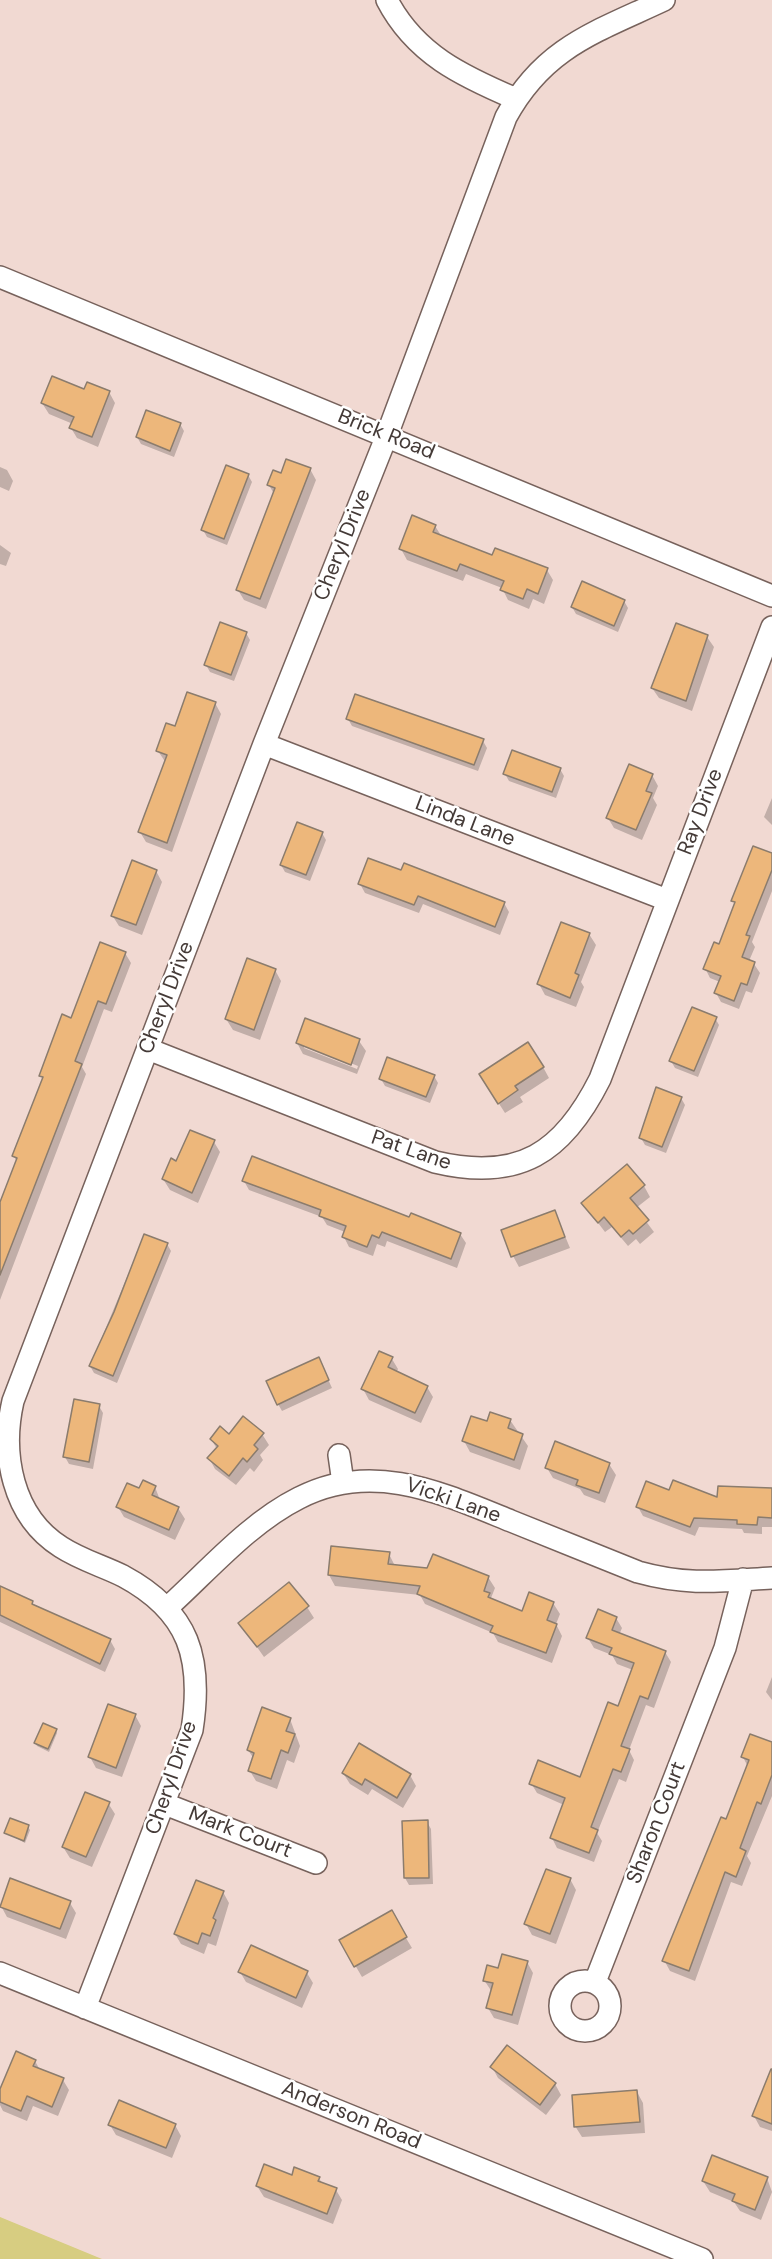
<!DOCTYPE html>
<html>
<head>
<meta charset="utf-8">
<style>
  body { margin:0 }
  canvas { display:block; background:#f1d9d2 }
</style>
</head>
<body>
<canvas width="772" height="2259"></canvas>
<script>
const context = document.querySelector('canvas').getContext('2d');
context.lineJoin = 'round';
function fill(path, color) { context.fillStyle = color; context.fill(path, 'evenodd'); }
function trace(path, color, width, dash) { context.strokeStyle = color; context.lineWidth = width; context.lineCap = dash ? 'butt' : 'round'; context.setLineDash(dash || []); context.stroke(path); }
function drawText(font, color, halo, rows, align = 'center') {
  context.font = font + ' "DM Sans",sans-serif'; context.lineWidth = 5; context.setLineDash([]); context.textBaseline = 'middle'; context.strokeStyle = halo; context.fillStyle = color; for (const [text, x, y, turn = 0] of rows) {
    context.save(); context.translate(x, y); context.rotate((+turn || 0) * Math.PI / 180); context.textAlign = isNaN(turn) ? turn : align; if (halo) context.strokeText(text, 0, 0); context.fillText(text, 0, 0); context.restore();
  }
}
const green = new Path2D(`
  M0 2217 102 2259H0Z`);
const shadow = new Path2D(`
  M85 391 109 392 115 403 98 447 77 438 71 428 73 424 49 414 42 403Z
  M180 424 184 431 174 457 141 444 137 437Z
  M0 467 7 470 13 481 9 491 0 487Z
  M310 469 316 480 266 609 244 600 238 590 274 494 269 485Z
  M248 475 252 482 227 545 207 537 203 530Z
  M435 526 442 537 493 557 547 570 553 580 544 604 533 599 529 609 508 600 502 588 466 574 463 581 407 560 401 549Z
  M0 545 11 553 6 566 0 564Z
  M624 601 628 608 618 632 576 614 572 607Z
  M677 625 707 637 714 647 692 711 659 698 652 688Z
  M246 633 250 640 234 681 210 672 206 665Z
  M215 703 221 714 172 852 146 842 140 832 166 763 158 751 176 728Z
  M348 719 483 741 487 748 478 771 352 726Z
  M560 769 564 776 556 798 509 781 505 774Z
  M652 775 658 786 653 798 657 805 642 840 614 828 608 818Z
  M772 798V825L764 817Z
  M322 833 326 840 310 881 285 872 281 865Z
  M772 855V891L752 942 755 947 749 961 754 964 760 973 752 993 746 991 739 1009 721 1002 716 993 720 982 710 978 705 968 720 946 736 905 733 900Z
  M156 871 162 882 142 935 119 926 112 915Z
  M402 872 504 903 509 912 500 935 423 904 419 913 365 893 360 884Z
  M589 934 596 945 581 982 584 987 576 1007 545 995 539 984Z
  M125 953 131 963 112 1012 104 1009 82 1067 86 1074 0 1300V1203L17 1162 14 1156 43 1080 41 1076 72 1019Z
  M275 970 281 981 260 1040 233 1030 226 1019Z
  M715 1018 719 1025 698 1077 675 1068 671 1061Z
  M359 1041 366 1051 357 1074 303 1054 297 1043ZM304 1045 358 1066 357 1069 304 1048Z
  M543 1067 549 1078 520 1097 523 1102 505 1113 487 1085Z
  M434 1076 438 1083 430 1103 385 1086 381 1079Z
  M681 1098 685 1105 666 1153 645 1145 641 1138Z
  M214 1142 220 1152 198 1203 170 1190 163 1179 177 1163Z
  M244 1181 410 1219 460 1234 466 1243 457 1268 387 1241 385 1247 377 1244 373 1256 349 1247 344 1237 345 1232 327 1225 322 1217 249 1190Z
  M644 1186 650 1197 636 1208 654 1232 640 1244 636 1239 628 1246 612 1227 605 1232 583 1203Z
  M555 1212 570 1248 519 1267 513 1256Z
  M144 1236 167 1244 171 1251 117 1383 94 1373 90 1366Z
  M392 1359 398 1369 396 1373 427 1387 433 1397 421 1423 369 1400 363 1389Z
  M322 1366 332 1388 282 1411 278 1404Z
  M99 1406 103 1413 93 1469 69 1464 65 1457Z
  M510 1420 528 1446 520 1470 470 1452 464 1441 488 1423Z
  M262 1434 269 1445 260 1455 263 1460 254 1472 250 1468 236 1485 215 1469 209 1458 217 1449 211 1439Z
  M609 1464 616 1475 605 1503 584 1495 580 1489 553 1478 547 1468Z
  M155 1487 160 1500 178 1508 185 1519 175 1540 124 1517 118 1507 140 1490Z
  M772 1490V1527H762V1534L744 1533 742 1529 699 1527 695 1536 643 1516 638 1507 670 1492 718 1500Z
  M389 1554 395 1566 488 1577 495 1588 491 1598 493 1601 523 1613 553 1603 560 1614 556 1624 562 1636 552 1663 498 1642 493 1633 425 1604 420 1595 335 1586 329 1575Z
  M0 1588 32 1602 35 1607 110 1640 115 1649 105 1672 0 1622Z
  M307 1607 314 1618 264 1657 240 1623Z
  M616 1618 622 1628 619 1635 665 1652 671 1662 654 1708 646 1705 629 1750 634 1760 626 1782 619 1779 597 1833 602 1841 594 1862 557 1848 552 1838 564 1805 537 1793 531 1783 581 1779 619 1708 633 1670 617 1664 612 1655 594 1648 588 1638Z
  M772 1677V1700L766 1692Z
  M135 1715 141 1726 122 1777 96 1768 90 1757Z
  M290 1719 300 1746 294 1763 287 1760 277 1789 256 1781 250 1771 254 1759 248 1750Z
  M56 1730 57 1733 49 1752 37 1746 35 1743Z
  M772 1744V1796L747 1856 751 1863 742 1886 731 1882 695 1981 670 1971 664 1960 727 1821 748 1767 743 1757Z
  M343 1773 410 1775 416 1786 403 1808 372 1789 368 1795 350 1784Z
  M108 1803 115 1814 92 1867 70 1858 63 1847Z
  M404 1822H427L431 1829 433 1884 409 1885 405 1878Z
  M28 1827 30 1830 25 1843 6 1833Z
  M570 1879 576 1890 556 1944 532 1935 526 1924Z
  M223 1892 229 1903 216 1946 208 1943 204 1954 181 1944 175 1934Z
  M70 1903 76 1913 66 1939 7 1917 1 1906Z
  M391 1913 412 1948 362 1977 341 1941Z
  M527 1962 533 1973 518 2025 494 2018 488 2008 492 1992 484 1980 499 1970Z
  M240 1972 307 1973 313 1983 302 2008 246 1982Z
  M507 2047 555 2084 561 2095 546 2115 498 2078 492 2067Z
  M35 2061 40 2070 63 2080 69 2090 58 2116 33 2106 27 2121 3 2111 0 2105V2093Z
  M772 2070V2131L760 2127 754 2116Z
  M637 2092 643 2103 645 2133 582 2137 575 2126Z
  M110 2125H175L181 2136 172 2158 116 2135Z
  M292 2176 319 2178 323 2185 336 2190 342 2200 333 2224 264 2197 257 2186Z
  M767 2178 772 2192 761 2220 740 2211 734 2202 710 2192 703 2181Z`);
const building = new Path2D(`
  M52 376 84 389 87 382 110 391 92 437 69 428 74 417 41 403Z
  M146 410 181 423 170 451 136 437Z
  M286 459 311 468 260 599 236 590 275 488 267 485 273 470 281 473Z
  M226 465 249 474 224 539 201 530Z
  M412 515 436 525 433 532 492 555 495 548 548 568 538 594 527 589 523 599 500 590 504 581 460 564 457 571 399 549Z
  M582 581 625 600 614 626 571 607Z
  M220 622 247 632 231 675 204 665Z
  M676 623 708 635 686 701 651 688Z
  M187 692 216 702 167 843 138 832 167 755 156 751 166 723 175 726Z
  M355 694 484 739 474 765 346 719Z
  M512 750 561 768 552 792 503 774Z
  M629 764 653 774 646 791 652 793 636 830 606 818Z
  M297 822 323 832 306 875 280 865Z
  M753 846 772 853V870L746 935 750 936 742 957 755 962 747 985 741 983 734 1001 714 993 721 976 703 969 714 942 719 944 735 902 731 901Z
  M368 858 401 870 404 863 505 902 495 927 418 896 414 905 358 884Z
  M132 860 157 870 136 925 111 916Z
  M561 922 590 933 575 973 579 975 570 998 537 984Z
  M100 942 126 952 106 1004 98 1001 75 1061 82 1064 0 1275V1202L17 1158 12 1156 43 1077 39 1076 62 1014 71 1018Z
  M247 958 276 969 254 1030 225 1019Z
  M692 1007 717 1017 694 1071 669 1061Z
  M305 1018 360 1039 351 1065 296 1043Z
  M528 1042 544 1067 515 1086 518 1090 498 1104 479 1074Z
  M387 1057 435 1075 426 1097 379 1079Z
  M656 1087 682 1097 662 1147 639 1138Z
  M190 1130 215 1140 192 1193 162 1179 171 1158 176 1161Z
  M252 1156 409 1217 411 1213 461 1233 451 1259 382 1232 379 1238 372 1235 367 1247 342 1237 346 1226 319 1216 321 1210 242 1181Z
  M627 1164 645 1185 630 1198 649 1220 633 1234 629 1230 621 1237 604 1217 598 1223 581 1203Z
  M555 1210 565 1237 511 1257 501 1230Z
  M144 1234 168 1243 113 1376 89 1366 114 1312Z
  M379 1351 393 1357 388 1367 428 1386 415 1413 361 1389Z
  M319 1357 329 1380 277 1405 266 1381Z
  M74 1399 100 1404 89 1462 63 1457Z
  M490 1412 511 1419 508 1428 523 1434 514 1460 462 1441 471 1416 487 1421Z
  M243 1416 264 1433 254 1445 258 1449 247 1462 243 1458 229 1476 207 1458 218 1446 210 1439 220 1426 229 1434Z
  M555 1441 610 1463 599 1493 576 1485 578 1480 545 1468Z
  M143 1480 156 1486 152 1495 179 1507 169 1530 116 1507 127 1483 139 1488Z
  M673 1480 717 1497 718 1486 772 1488V1518L758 1517 757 1525 737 1524V1520L694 1518 690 1527 636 1507 646 1481 669 1490Z
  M331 1546 390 1552 388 1564 427 1568 433 1554 489 1576 484 1591 490 1593 488 1597 522 1611 529 1592 554 1602 547 1620 557 1624 546 1653 490 1632 493 1626 417 1594 420 1586 328 1575Z
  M289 1582 309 1606 257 1647 238 1623Z
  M0 1586 33 1601 32 1604 111 1639 100 1664 0 1615Z
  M598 1609 617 1617 612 1630 666 1651 648 1699 640 1696 621 1746 630 1749 621 1772 613 1769 591 1827 598 1830 589 1853 550 1838 565 1798 529 1784 538 1760 580 1777 608 1702 618 1706 634 1663 609 1654 612 1648 586 1638Z
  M108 1704 136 1714 116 1768 88 1757Z
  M262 1707 291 1718 286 1731 295 1734 288 1753 281 1750 271 1779 248 1771 254 1753 247 1750Z
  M43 1723 57 1729 48 1749 34 1743Z
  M750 1734 772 1742V1775L761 1804 757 1802 740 1848 746 1851 736 1877 725 1872 689 1971 662 1961 721 1817 726 1819 749 1760 741 1757Z
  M359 1743 411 1774 397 1798 365 1779 362 1785 342 1773Z
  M85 1792 110 1802 86 1857 62 1847Z
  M10 1818 29 1825 24 1841 4 1833Z
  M428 1820 429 1878H404L402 1821Z
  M546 1869 571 1878 550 1934 524 1924Z
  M10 1878 71 1901 60 1929 0 1907Z
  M196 1880 224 1891 213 1918 216 1920 210 1936 202 1933 198 1944 174 1934Z
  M392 1910 407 1937 354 1967 339 1940Z
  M251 1945 308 1971 296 1998 238 1972Z
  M502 1954 528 1961 512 2015 486 2008 493 1983 483 1981 487 1965 498 1968Z
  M507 2045 556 2083 540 2105 490 2067Z
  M16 2051 36 2060 33 2066 64 2078 52 2107 27 2096 21 2111 0 2102V2089Z
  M771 2069H772V2124L752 2116Z
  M637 2090 640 2122 574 2127 572 2095Z
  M119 2100 176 2124 166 2148 108 2125Z
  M712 2155 768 2177 755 2210 732 2201 735 2194 702 2181Z
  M264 2164 292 2175 294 2167 320 2177 318 2181 337 2188 327 2214 256 2186Z`);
const minor = new Path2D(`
  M387 0C415 54 462 76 516 99
  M0 277 772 596
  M264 744 667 900
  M148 1049 435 1162C519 1182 563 1153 600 1079L772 627
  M339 1455 343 1483
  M167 1608C208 1571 249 1523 299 1498 372 1460 442 1493 511 1521 553 1538 596 1555 638 1572 688 1586 721 1581 772 1578
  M165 1804 316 1863
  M0 1973 702 2259
  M560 2006a25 25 0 1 1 50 0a25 25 0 1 1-50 0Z
  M595 1982 725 1648 743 1579
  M85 2008 192 1730C203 1659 190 1612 123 1576 103 1566 81 1560 61 1547 12 1516 1 1454 13 1401L264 744 387 435 506 117C544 47 596 32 664 0`);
const streetNames = [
  ["Brick Road",386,435,22],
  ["Cheryl Drive",343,545,-68],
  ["Ray Drive",701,812,-69],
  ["Linda Lane",465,822,21],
  ["Cheryl Drive",167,998,-69],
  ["Pat Lane",411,1151,19],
  ["Vicki Lane",453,1501,19],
  ["Cheryl Drive",172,1778,-71],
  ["Sharon Court",657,1823,-69],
  ["Mark Court",240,1833,21],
  ["Anderson Road",351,2116,22]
];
fill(green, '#d7cd81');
fill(shadow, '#0003');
fill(building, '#edb77b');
trace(building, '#8b7c6d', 1.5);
trace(minor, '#77625c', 24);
trace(minor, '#fff', 21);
drawText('21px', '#443a37', '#fff', streetNames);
</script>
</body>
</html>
